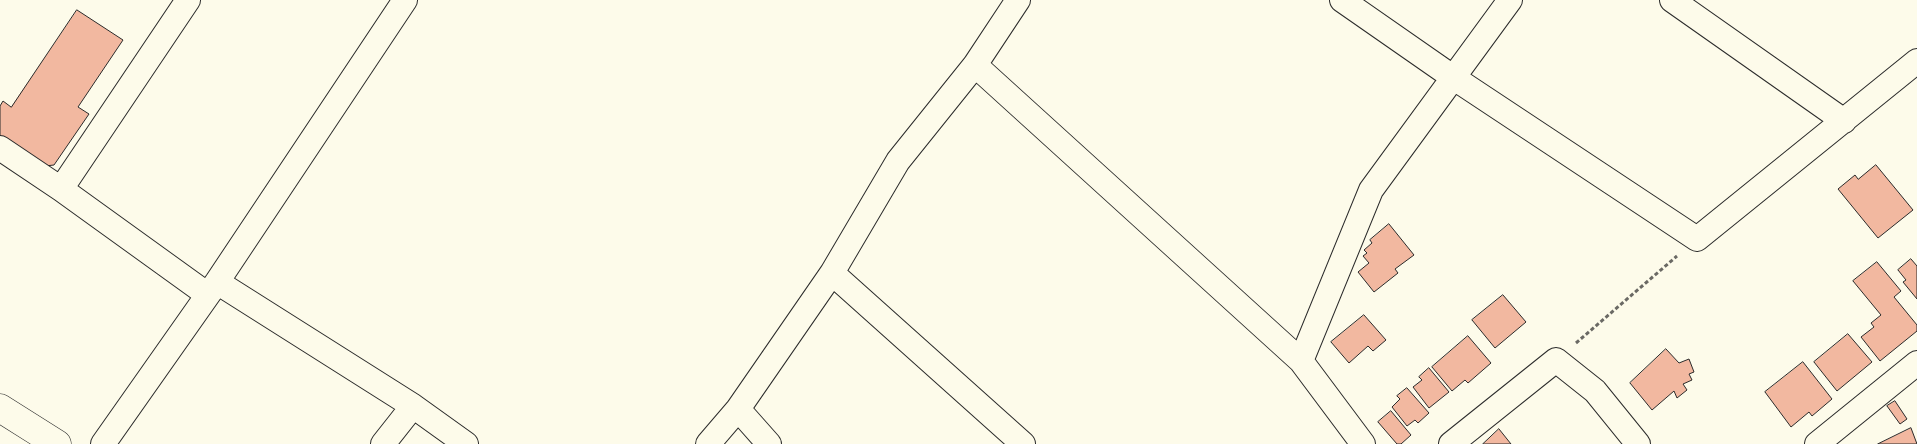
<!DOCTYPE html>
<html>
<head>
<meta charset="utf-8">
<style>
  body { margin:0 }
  canvas { display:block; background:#fdfbea }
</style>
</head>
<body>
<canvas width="1917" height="444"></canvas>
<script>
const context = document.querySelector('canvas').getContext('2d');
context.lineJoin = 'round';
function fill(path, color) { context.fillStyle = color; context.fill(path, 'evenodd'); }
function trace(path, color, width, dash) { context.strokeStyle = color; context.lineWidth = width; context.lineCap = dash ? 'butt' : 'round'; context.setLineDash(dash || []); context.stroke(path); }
const building = new Path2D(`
  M77 10 123 40 78 107 89 114 54 165 45 166 0 136V106L3 101 11 107Z
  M1876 165 1913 210 1878 238 1838 189 1855 175 1858 179Z
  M1389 224 1414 255 1395 269 1398 273 1374 292 1358 272 1369 263 1363 256 1367 253 1364 250 1372 243 1370 240Z
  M1911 259 1917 266V299L1903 282 1906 280 1898 270Z
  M1877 262 1901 291 1894 297 1917 325V331L1880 361 1861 337 1874 327 1871 323 1881 315 1853 281Z
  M1503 295 1526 322 1495 348 1472 320Z
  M1364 315 1386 340 1373 351 1368 346 1349 363 1331 342Z
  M1848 334 1872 362 1837 391 1814 362Z
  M1468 336 1491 363 1468 383 1465 380 1452 391 1432 367Z
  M1666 349 1679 363 1689 359 1694 372 1689 374 1692 380 1683 384 1687 390 1677 398 1674 391 1652 410 1630 383Z
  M1803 362 1832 399 1812 416 1809 412 1791 427 1765 392Z
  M1429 368 1449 392 1429 408 1413 387 1422 380 1419 377Z
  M1407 388 1429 413 1418 423 1415 420 1407 426 1392 407 1400 399 1397 396Z
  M1895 401 1907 419 1900 424 1887 406Z
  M1391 411 1411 435 1401 444H1397L1378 422Z
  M1911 428 1917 444H1878Z
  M1499 429 1511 444H1483Z`);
const path = new Path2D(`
  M1576 343 1677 256`);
const minor = new Path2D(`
  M1342 0 1454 78 1697 239 1917 61
  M1672 0 1844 121
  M975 65 1301 361 1363 444
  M0 148 61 189 208 295
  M61 189 188 0
  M832 273 1023 444
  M217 282 413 406 466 444
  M1301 361 1371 190 1510 0
  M738 409 769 444
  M103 444 217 282 405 0
  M383 444 413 406
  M708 444 738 409 832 273 898 161 975 65 1018 0
  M1451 444 1556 360 1595 391 1638 444
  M1817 444 1917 363`);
const tertiary = new Path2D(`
  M0 408 57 444`);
fill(building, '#f2b8a0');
trace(building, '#2b2b2b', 1);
trace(minor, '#2b2b2b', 26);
trace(tertiary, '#2b2b2b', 29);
trace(path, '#6a6964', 3, [4, 2.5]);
trace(minor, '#fdfbea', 24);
trace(tertiary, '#fdfbea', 28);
</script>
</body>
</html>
